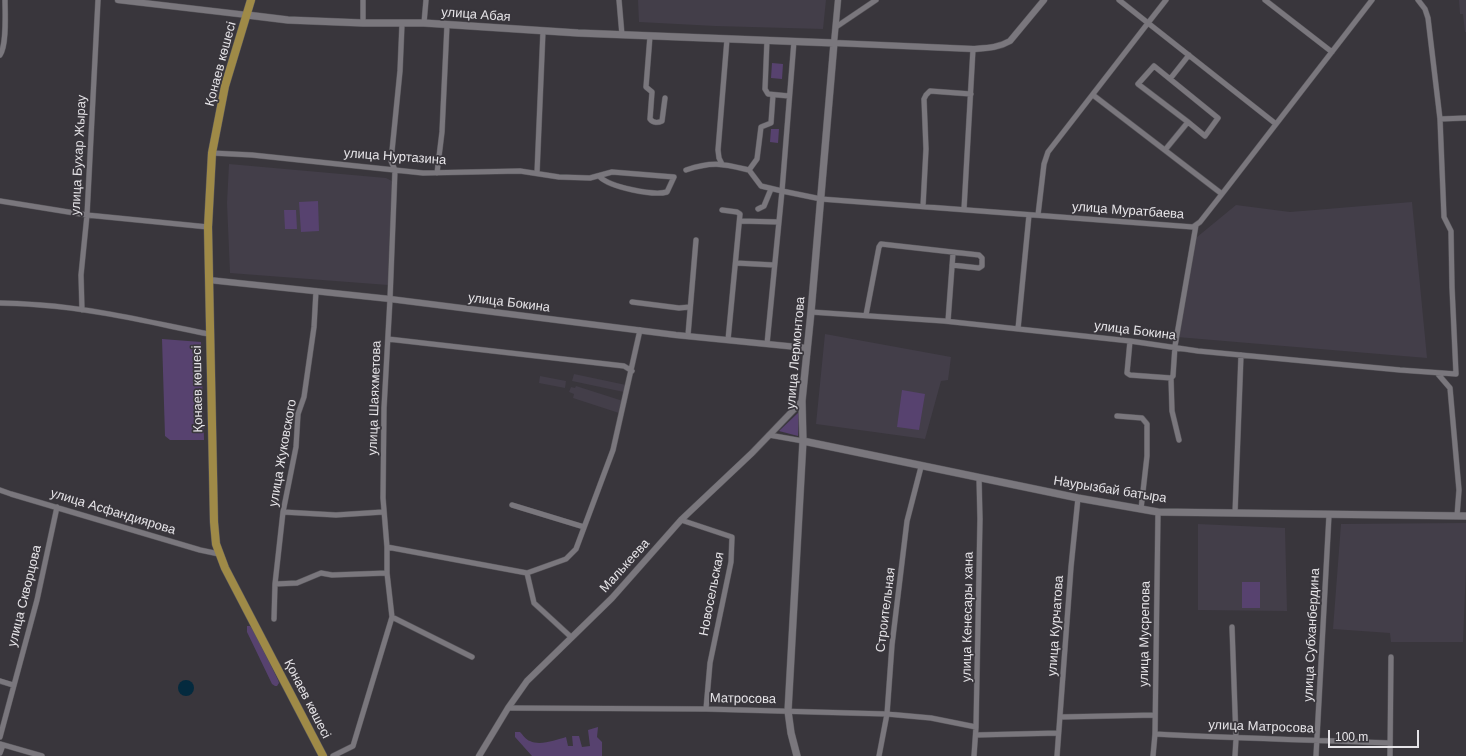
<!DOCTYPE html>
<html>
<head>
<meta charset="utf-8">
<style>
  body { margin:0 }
  #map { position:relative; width:1466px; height:756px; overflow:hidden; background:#39363c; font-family:Arial,sans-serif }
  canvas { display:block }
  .scale { position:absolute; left:1328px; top:730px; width:91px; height:18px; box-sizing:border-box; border:2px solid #e6e4e8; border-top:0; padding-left:5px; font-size:12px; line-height:14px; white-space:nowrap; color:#e6e4e8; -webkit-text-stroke:3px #39363c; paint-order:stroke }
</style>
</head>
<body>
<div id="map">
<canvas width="1466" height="756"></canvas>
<div class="scale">100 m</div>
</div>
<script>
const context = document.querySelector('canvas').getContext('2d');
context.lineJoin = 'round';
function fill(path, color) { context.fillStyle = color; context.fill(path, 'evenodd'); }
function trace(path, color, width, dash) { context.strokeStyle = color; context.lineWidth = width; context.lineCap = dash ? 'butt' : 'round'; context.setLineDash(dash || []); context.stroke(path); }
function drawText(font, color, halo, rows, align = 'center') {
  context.font = font + ' Arial,sans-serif'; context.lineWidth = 3.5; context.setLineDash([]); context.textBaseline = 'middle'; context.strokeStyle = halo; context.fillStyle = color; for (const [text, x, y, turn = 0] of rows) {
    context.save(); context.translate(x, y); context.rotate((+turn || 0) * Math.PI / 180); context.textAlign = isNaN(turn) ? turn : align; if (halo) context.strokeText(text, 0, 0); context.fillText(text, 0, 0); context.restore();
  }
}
const built = new Path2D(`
  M638 0H826L823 29 715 26 639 22Z
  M1459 0H1466V32H1465L1463 14H1460Z
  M229 164 386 178 392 181 388 285 230 273 227 203Z
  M1412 202 1427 358 1177 337 1191 242 1236 205 1290 212Z
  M825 334 951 357 948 380 941 381 925 439 816 424Z
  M574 374 626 385 624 392 572 381Z
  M540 376 566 381 565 388 539 383Z
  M576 386 623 401 619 413 573 398 574 394 569 392 571 387 575 388Z
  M1466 523V568L1463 642H1391L1390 633 1333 629 1341 524Z
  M1198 524 1285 528 1287 611 1198 610Z`);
const green = new Path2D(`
  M772 63 783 64 782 79 771 78Z
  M771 129H779L778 143 770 142Z
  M318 201 319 231 301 232 299 202Z
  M284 210H296L297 229H285Z
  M162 339 201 342 204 440H170L165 436Z
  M902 390 925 394 919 430 897 427Z
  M799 412 798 436 779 431Z
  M1242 582H1260V608H1242Z
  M247 626H250L253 629 278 680 279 683 277 686H275L272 684 247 632Z
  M598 727 597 737 602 742V756H532L515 737V732H520C523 735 526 740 530 741 540 746 556 740 566 737L568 746H573L572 736H579L582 747 590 746 588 730Z`);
const water = new Path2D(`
  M178 688a8 8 0 1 1 16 0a8 8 0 1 1-16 0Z`);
const minor = new Path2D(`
  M619 0 622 35
  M1166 0 1148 23 1276 124
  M1265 0 1332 52
  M1418 0 1425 9 1428 18 1440 119
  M363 23V0
  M424 23 426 0
  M836 27 876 0
  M650 36 646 87 652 92 650 119C653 123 658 123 662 121L665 98
  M767 40 765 89 768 94 789 96
  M794 41 782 191 821 199 1193 227 1200 222 1222 194 1372 0
  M0 55C7 45 5 13 5 0
  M1170 79 1154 66 1138 84 1188 122
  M1093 95 1222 194
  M1165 150 1188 122 1205 136 1218 118 1170 79 1189 55
  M212 153 252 155 423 173 520 171 559 177 590 178 612 172 674 177 667 192C653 196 610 187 600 177
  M722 164 719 158 718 150 727 39
  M686 170C713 161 723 164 749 170L761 186 782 191 767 344
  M749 170 757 159 761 127 771 123 773 95
  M437 173 442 132 447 25
  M537 173 543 31
  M0 201 87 215 208 227
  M923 206 926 149 924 99 926 95 930 91 971 94
  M758 209 764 206 771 189
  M964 209 973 49
  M722 210 737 212 740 214 728 340
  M1038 215 1044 164 1048 152 1148 23 1119 0
  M740 221 779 222
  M736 263 774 265
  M632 302 679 308 690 307
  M0 303C13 303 27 304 40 305 97 309 153 323 209 334
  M82 310 81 275 87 215 98 0
  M811 312 944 321 1130 341 1198 351 1400 370 1456 374 1452 287 1451 231 1444 217 1440 119 1466 118
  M866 315 879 247 881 244 979 255 982 258V266L979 268 952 265
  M948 321 953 253
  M1018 329 1029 215
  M688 335 696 240
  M388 339 624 366 632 371
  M1130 341 1127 373 1130 375 1171 378
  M1437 373 1450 388 1459 490 1457 516
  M1117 416 1142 418 1147 424V456L1141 509
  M769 435 803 441
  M1179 440 1172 411 1171 378 1173 376 1175 346 1196 225
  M0 490 11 494 200 550 219 554
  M512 505 584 527
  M283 512 336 515 383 512
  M1235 513 1241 355
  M681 520 732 537 731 562 710 663 706 709
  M387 547 527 573 534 603 571 637
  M527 573 566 559 576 549 613 450 640 330
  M275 584 297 583 321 573 332 575 387 573
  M392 617 472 657
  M274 619 275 584 283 512 296 447 298 414 304 397 314 327 316 291
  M1232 627 1236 739 1235 756
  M0 681 13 685
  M508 708 706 709 887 714 931 718 976 727
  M1060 717 1155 715
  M1155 734C1233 738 1311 740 1390 743
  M976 735 1058 733
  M0 737 37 600 57 507
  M0 744 42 756
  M0 753 3 745
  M333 756 353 746 392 617 387 573V547L383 498 384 408 390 299 395 170 391 161 400 71 402 24
  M879 756 887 714 892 645 907 521 921 467
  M974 756 976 727 980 519 979 478
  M1057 756 1071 567 1078 498
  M1153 756 1155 734 1158 512
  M1316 756 1329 515
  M1390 756 1391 657`);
const tertiary = new Path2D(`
  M118 0 247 15
  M838 0 834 43 973 49C987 48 998 48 1010 41L1044 0
  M209 280 390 299 676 335 807 348
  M479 756 508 708 527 681 612 598 681 520 752 453 802 401`);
const secondary = new Path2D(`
  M247 15 288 20 363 23H424L578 33 834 43 811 312 802 401 803 441 788 711 791 733 797 756
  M803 441 1078 498 1158 512 1466 516`);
const primary = new Path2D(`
  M251 0 225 86 212 153 208 227 214 522 216 544 225 568 323 756`);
const streetNames = [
  ["улица Абая",476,15,4],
  ["Қонаев көшесі",221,64,-75],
  ["улица Бухар Жырау",79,155,-87],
  ["улица Нуртазина",395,157,4],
  ["улица Муратбаева",1128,211,4],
  ["улица Бокина",509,303,7],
  ["улица Бокина",1135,331,7],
  ["улица Лермонтова",796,353,-85],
  ["Қонаев көшесі",198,389,-91],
  ["улица Шаяхметова",375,398,-88],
  ["улица Жуковского",283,453,-80],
  ["Наурызбай батыра",1110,490,9],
  ["улица Асфандиярова",113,512,17],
  ["Малькеева",625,566,-48],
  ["Новосельская",712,594,-79],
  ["улица Скворцова",25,596,-76],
  ["Строительная",886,610,-83],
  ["улица Кенесары хана",968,617,-89],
  ["улица Курчатова",1056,626,-86],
  ["улица Мусрепова",1145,634,-89],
  ["улица Субханбердина",1312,635,-87],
  ["Қонаев көшесі",307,699,63],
  ["Матросова",743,699,1],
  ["улица Матросова",1261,727,2]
];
fill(built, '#433e49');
fill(green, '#57426f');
fill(water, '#042a3e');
trace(minor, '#57555a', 6);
trace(tertiary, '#57555a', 7);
trace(secondary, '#57555a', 8);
trace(primary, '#57555a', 9);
trace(minor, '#7a777d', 5);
trace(tertiary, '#7a777d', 6);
trace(secondary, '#7a777d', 7);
trace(primary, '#9f8a47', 8);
drawText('13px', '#e6e4e8', '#39363c', streetNames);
</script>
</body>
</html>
